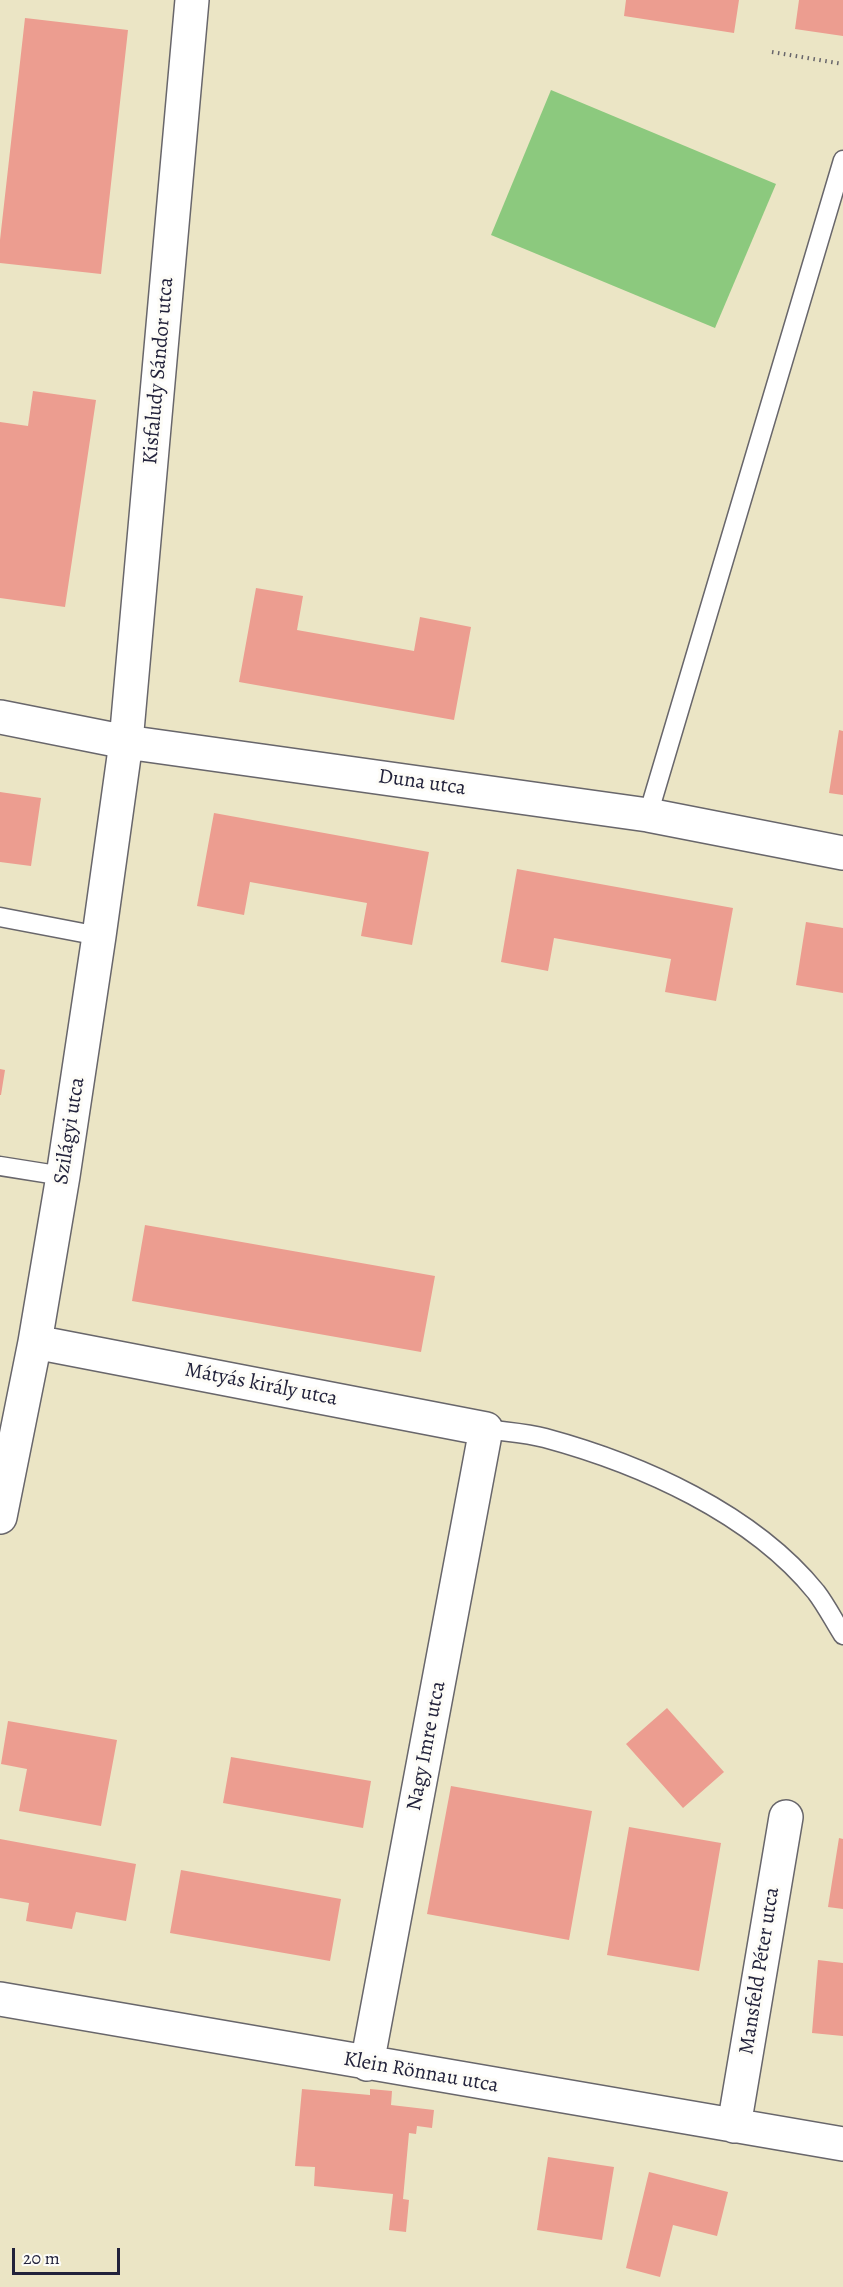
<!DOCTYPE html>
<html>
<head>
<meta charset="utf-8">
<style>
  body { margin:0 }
  #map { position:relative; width:843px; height:2287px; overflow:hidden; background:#ebe5c5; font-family:Alegreya,serif }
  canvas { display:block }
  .scale { position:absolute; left:12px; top:2248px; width:108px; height:27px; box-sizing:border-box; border:3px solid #22223b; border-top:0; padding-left:8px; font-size:18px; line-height:21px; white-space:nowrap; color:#22223b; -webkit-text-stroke:4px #fdfcf7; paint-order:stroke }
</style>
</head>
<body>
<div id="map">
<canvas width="843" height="2287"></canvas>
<div class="scale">20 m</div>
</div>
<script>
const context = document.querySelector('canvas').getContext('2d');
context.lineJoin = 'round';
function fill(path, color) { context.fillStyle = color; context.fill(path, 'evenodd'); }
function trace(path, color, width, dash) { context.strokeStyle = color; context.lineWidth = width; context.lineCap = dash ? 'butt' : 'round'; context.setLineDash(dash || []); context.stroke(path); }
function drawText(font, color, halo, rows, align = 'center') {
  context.font = font + ' Alegreya,serif'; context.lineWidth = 6; context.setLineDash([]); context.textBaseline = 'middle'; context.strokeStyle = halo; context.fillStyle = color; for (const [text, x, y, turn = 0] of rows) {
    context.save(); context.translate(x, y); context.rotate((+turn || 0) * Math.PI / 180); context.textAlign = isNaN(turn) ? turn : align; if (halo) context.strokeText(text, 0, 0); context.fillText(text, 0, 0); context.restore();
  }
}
const green = new Path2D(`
  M551 90 776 184 715 328 491 235Z`);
const building = new Path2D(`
  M626 0H739L734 33 624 16Z
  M799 0H843V36L795 29Z
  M25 18 128 30 101 274 0 263V240Z
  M33 391 96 400 65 607 0 598V422L28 426Z
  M256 588 303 596 297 630 414 651 420 617 471 627 454 720 239 682Z
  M839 730 843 731V795L829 793Z
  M0 792 41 798 31 866 0 862Z
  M214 813 429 852 412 945 361 936 367 903 250 882 244 915 197 906Z
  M517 869 733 908 716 1001 665 992 671 959 554 938 548 971 501 962Z
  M806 922 843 928V993L796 985Z
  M0 1069 5 1070 1 1095H0Z
  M145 1225 435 1276 421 1352 132 1301Z
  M667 1708 724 1772 683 1808 626 1744Z
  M8 1721 117 1740 101 1826 19 1811 27 1769 1 1764Z
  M231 1757 371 1781 363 1828 223 1803Z
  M451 1786 592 1811 569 1940 427 1914Z
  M629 1827 721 1843 699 1971 607 1955Z
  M839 1838 843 1839V1909L828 1907Z
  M0 1839 136 1864 126 1921 76 1912 72 1929 26 1921 29 1903 0 1898Z
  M181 1870 341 1899 330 1961 170 1933Z
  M818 1960 843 1963V2036L812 2033Z
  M302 2089 370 2095V2089L392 2091 391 2105 434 2110 432 2128 417 2126 416 2134 409 2133 403 2199 409 2200 406 2232 389 2230 393 2194 314 2186 315 2167 295 2166Z
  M548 2157 614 2167 602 2240 537 2230Z
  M649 2172 728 2192 717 2236 673 2225 660 2277 626 2268Z`);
const path = new Path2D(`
  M772 52 843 64`);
const lane = new Path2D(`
  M648 815 843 160
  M0 917 99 936
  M0 1166 63 1176
  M486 1429C506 1432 526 1433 545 1438 641 1464 752 1513 816 1592 826 1605 834 1621 843 1635`);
const street = new Path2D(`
  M0 717 126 742 648 815 843 853
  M35 1342 486 1429 367 2064
  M0 1517 35 1342 63 1176 99 936 126 742 192 0
  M0 1999 843 2144
  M734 2126 786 1817`);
const streetNames = [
  ["Kisfaludy Sándor utca",159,371,-85],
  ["Duna utca",422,783,8],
  ["Szilágyi utca",70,1131,-81],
  ["Mátyás király utca",261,1385,11],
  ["Nagy Imre utca",427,1746,-79],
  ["Mansfeld Péter utca",760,1971,-81],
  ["Klein Rönnau utca",421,2073,10]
];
fill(green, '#8cc97e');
fill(building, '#ec9d90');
trace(lane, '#68666b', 21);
trace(street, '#68666b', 36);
trace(path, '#68666b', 4, [1.5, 4.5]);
trace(lane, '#fff', 18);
trace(street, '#fff', 33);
drawText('21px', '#22223b', '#fdfcf7', streetNames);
</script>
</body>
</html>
